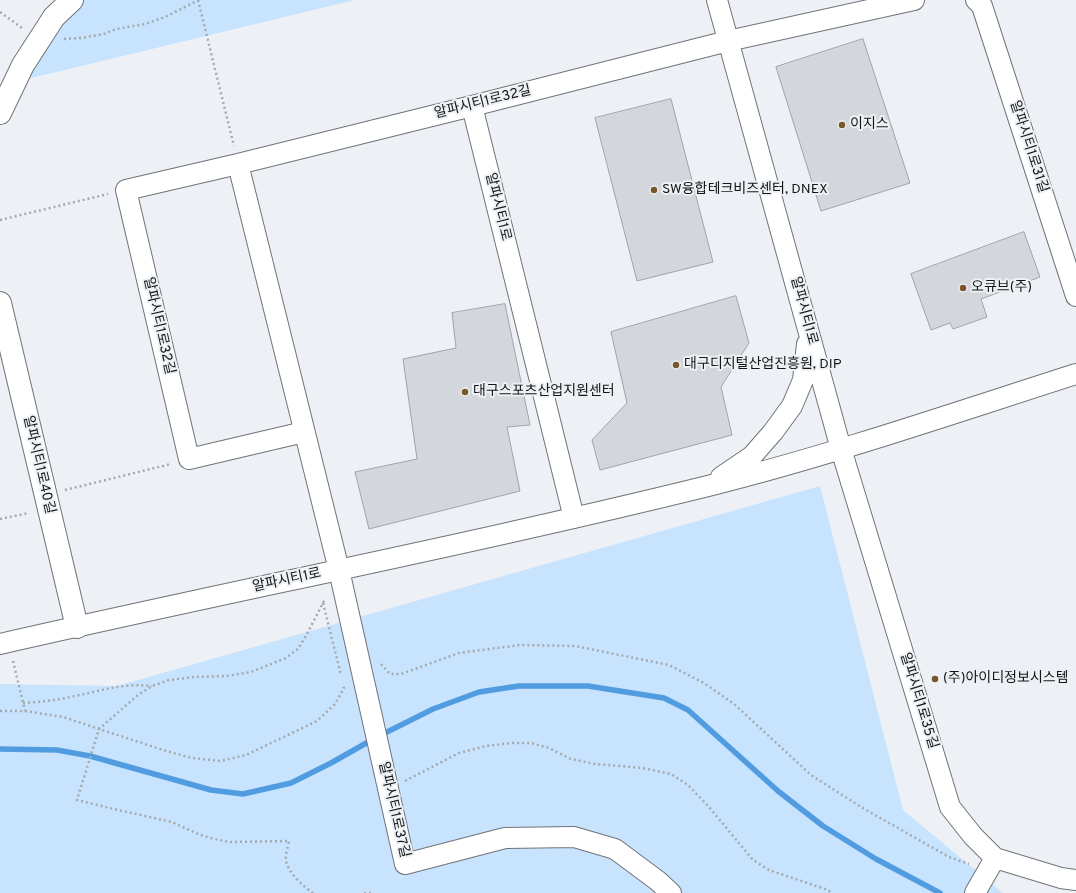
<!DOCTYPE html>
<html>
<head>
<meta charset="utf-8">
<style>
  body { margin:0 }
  canvas { display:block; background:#edf1f5 }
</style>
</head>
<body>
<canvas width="1076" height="893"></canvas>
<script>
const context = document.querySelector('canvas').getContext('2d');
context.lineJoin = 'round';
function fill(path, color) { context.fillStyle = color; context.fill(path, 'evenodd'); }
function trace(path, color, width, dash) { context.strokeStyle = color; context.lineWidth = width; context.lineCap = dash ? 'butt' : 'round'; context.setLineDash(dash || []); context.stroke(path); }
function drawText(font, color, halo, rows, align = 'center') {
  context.font = font + ' Overpass,"Noto Sans KR",sans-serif'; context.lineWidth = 4; context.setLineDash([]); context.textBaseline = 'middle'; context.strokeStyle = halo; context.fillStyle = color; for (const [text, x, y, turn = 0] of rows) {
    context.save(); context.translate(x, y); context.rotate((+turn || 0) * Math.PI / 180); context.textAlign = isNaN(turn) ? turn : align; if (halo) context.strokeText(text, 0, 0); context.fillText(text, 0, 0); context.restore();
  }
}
const green = new Path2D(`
  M72 0H355L15 82Z
  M820 486 903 810 1003 893H0V684L117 686Z`);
const stream = new Path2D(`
  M0 749 57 750 90 756 211 790 243 794 291 783 331 763 377 737 433 709 479 692 519 686H588L664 698 688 710 778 791 823 826 876 859 940 893`);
const building = new Path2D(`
  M863 39 910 183 821 211 776 67Z
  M671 99 713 262 637 281 595 118Z
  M1024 232 1040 277 981 299 987 317 953 329 950 323 931 330 911 274Z
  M736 296 749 343 721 387 732 435 600 470 592 440 627 403 611 332Z
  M505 304 530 425 507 427 520 491 369 529 355 472 417 459 403 359 456 348 452 313Z`);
const path = new Path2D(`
  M198 0 234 146
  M0 12 22 28
  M64 39 81 38 104 34 116 29 145 24 165 17 199 0
  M0 220 108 194
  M65 490 171 464
  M0 519 29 513
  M323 603 341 675
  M13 661 25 711
  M381 664 390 674H401L459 653 520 645 575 646 669 665 704 683 734 704 811 775 861 807 949 857 969 864
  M23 703C41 702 58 700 75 696 104 690 122 683 152 686
  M0 711H25L63 717 166 751 192 758 221 761 246 755 317 721 335 704 344 688 343 686
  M405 781 459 753 486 746 511 743H531L549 748 571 759 595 764 643 768 671 774 688 785 709 807 753 860 769 870 825 889 833 893
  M313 893C303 886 289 874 286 861 285 855 288 847 289 841L229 842 210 838 198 834 172 822 118 810 77 800 99 729 138 695 152 686 169 680 194 677 227 676 251 672 286 658 298 649 307 634 325 599
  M364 893H371`);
const minor = new Path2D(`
  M717 0 841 449 950 807 973 836 995 858 1061 878 1076 880
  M976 0 982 6 1076 296
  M472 106 574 518
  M238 164 126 190 189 459 304 432
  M721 477 752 456 773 432 792 406 803 380 807 344
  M0 644C236 590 473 544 708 486 832 455 954 413 1076 374
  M671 893 658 881 615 849 574 837 505 838 405 864 339 570 238 164 472 106 728 41 914 0
  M975 893 995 858`);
const major = new Path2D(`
  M0 113 23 65 54 17 72 0
  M0 303 77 627`);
const markers = [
  [842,125,4,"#79562e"],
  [654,190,4,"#79562e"],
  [963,288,4,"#79562e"],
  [676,365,4,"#79562e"],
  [465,392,4,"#79562e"],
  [935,679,4,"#79562e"]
];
const streetNames = [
  ["알파시티1로32길",483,103,-14],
  ["알파시티1로31길",1028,147,72],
  ["알파시티1로",497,207,76],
  ["알파시티1로",803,311,75],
  ["알파시티1로32길",158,326,77],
  ["알파시티1로40길",38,465,77],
  ["알파시티1로",287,581,-12],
  ["알파시티1로35길",918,701,73],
  ["알파시티1로37길",393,810,77]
];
const poiNames = [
  ["이지스",850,125],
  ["SW융합테크비즈센터, DNEX",662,190],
  ["오큐브(주)",971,288],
  ["대구디지털산업진흥원, DIP",684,365],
  ["대구스포츠산업지원센터",473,392],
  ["(주)아이디정보시스템",943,679]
];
fill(green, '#c7e3fe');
trace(stream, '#519ce1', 5.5);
fill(building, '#d3d7db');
trace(building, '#a0a4a8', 1);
trace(minor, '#707377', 22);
trace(major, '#707377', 24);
trace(path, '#a6a9ac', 2.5, [2, 3]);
trace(minor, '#fff', 20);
trace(major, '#fff', 22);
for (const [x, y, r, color] of markers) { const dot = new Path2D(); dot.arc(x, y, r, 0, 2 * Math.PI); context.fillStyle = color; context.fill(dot); trace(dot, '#edf1f5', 1.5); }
drawText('14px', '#141516', '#edf1f5', streetNames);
drawText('14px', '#141516', '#edf1f5', poiNames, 'left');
</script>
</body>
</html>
